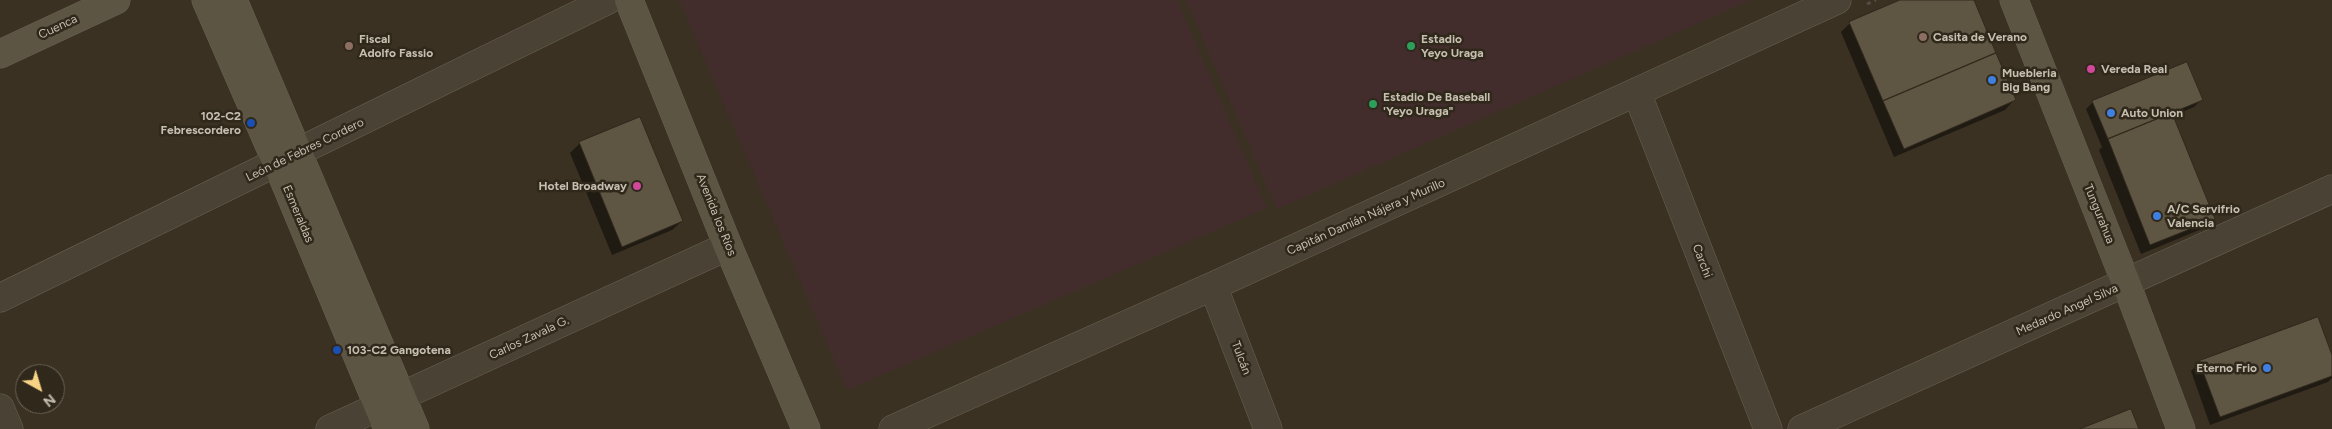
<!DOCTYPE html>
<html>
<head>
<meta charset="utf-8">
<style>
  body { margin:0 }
  #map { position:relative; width:2332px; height:429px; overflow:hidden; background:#3a3122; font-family:Figtree,sans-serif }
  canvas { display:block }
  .north { position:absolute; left:15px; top:364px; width:50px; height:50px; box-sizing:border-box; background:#2f281b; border:1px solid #6b6457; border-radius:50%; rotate:141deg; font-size:14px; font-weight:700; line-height:20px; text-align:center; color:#c6bfb0 }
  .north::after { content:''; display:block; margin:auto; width:18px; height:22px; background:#f7d384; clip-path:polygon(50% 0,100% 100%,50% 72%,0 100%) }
</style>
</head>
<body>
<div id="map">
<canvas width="2332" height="429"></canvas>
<div class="north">N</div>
</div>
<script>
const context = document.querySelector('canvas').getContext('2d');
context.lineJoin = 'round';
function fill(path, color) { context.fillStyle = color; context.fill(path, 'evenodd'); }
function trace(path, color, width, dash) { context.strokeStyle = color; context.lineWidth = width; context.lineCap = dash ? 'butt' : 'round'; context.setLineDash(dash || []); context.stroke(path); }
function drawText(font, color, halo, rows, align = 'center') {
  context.font = font + ' Figtree,sans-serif'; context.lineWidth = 5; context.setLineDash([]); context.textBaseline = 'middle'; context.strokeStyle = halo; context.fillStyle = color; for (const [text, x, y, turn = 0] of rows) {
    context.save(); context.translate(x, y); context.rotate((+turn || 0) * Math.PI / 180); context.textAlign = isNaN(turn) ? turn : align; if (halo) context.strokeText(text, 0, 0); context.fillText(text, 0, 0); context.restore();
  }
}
const green = new Path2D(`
  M679 0H1177L1267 208 847 390Z
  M1186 0H1751L1277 209Z`);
const shadow = new Path2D(`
  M1903 0H1972L2014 100 2005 110 1894 157 1841 32 1850 23Z
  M2201 100 2194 107 2172 116 2213 219 2204 228 2141 254 2099 150 2102 147 2086 109 2093 102Z
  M580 143 682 221 672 230 612 255 570 153Z
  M2332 359V378L2328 382 2210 425 2191 371 2200 362Z`);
const building = new Path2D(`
  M1900 0H1974L1996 53 1883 101 1849 22Z
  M1996 53 2016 100 1904 149 1883 101Z
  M2187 62 2203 100 2108 139 2092 101Z
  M2172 113 2215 219 2150 245 2108 139Z
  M640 117 683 221 622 247 579 142Z
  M2318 317 2332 355V376L2220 417 2199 361Z
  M2131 409 2139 429H2080Z`);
const path = new Path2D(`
  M1867 4 1876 0`);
const street = new Path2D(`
  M1637 93 1768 429
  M1213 286 1268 429
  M0 298 608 0
  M0 408 9 429
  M330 429 728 246
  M893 429 1213 286 1837 0
  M1802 429 2332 189`);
const secondary = new Path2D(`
  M206 0 277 163 388 429
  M233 0 415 429
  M629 0 728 246 806 429
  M2014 0 2126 283 2181 429
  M0 54 116 0`);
const markers = [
  [1923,37,5,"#8d6e63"],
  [349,46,5,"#8d6e63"],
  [1411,46,5,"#2e9e5b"],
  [2091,69,5,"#d1479c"],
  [1992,80,5,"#3f7fe0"],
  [1373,104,5,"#2e9e5b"],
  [2111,113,5,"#3f7fe0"],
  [251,123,5,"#1a4fb4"],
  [637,186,5,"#d1479c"],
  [2157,216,5,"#3f7fe0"],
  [337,350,5,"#1a4fb4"],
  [2267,368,5,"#3f7fe0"]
];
const streetNames = [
  ["Cuenca",58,27,-25],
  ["León de Febres Cordero",305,150,-26],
  ["Esmeraldas",298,214,67],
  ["Tungurahua",2099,214,68],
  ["Avenida los Ríos",716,215,68],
  ["Capitán Damián Nájera y Murillo",1366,217,-24],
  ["Carchi",1702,261,69],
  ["Medardo Angel Silva",2067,310,-24],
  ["Carlos Zavala G.",529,338,-25],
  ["Tulcán",1241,358,69]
];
const poiNames = [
  ["Casita de Verano",1933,37],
  ["Fiscal",359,39],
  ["Adolfo Fassio",359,53],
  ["Estadio",1421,39],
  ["Yeyo Uraga",1421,53],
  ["Vereda Real",2101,69],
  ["Muebleria",2002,73],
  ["Big Bang",2002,87],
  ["Estadio De Baseball",1383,97],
  ["'Yeyo Uraga\"",1383,111],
  ["Auto Union",2121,113],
  ["102-C2",241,116,"right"],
  ["Febrescordero",241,130,"right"],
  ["Hotel Broadway",627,186,"right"],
  ["A/C Servifrio",2167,209],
  ["Valencia",2167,223],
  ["103-C2 Gangotena",347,350],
  ["Eterno Frio",2257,368,"right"]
];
fill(green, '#422d2c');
fill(shadow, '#0007');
fill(building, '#5e5543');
trace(building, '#312a1d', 1);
trace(street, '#686153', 29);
trace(secondary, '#686153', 29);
trace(path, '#5c4a45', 3, [4, 4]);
trace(street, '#4a4335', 28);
trace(secondary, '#5d5543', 28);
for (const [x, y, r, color] of markers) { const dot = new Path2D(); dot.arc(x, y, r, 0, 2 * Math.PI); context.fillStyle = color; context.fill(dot); trace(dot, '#2f281b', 2); }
drawText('12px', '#c6bfb0', '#2f281b', streetNames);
drawText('bold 12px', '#c6bfb0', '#2f281b', poiNames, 'left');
</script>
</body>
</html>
